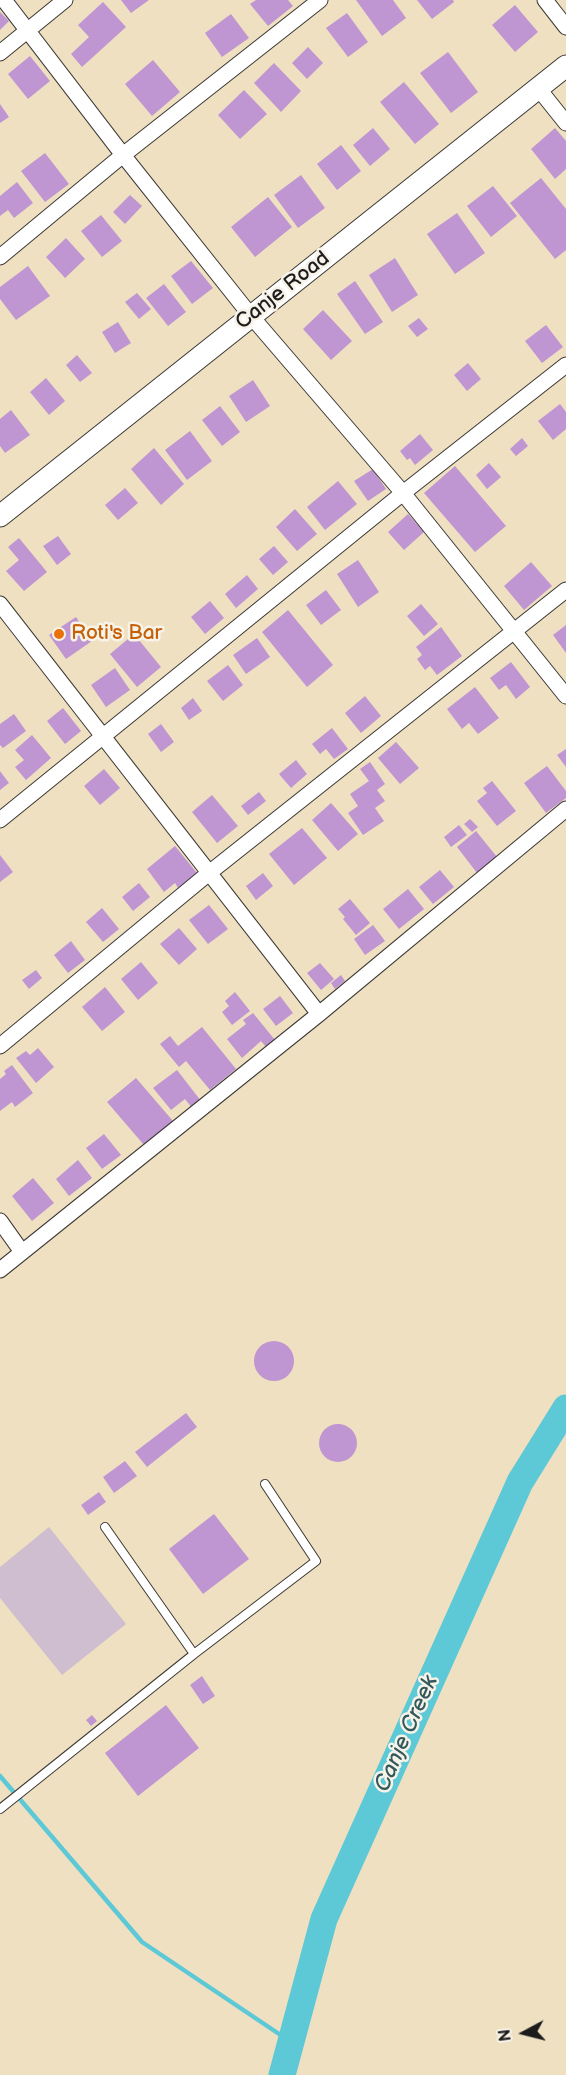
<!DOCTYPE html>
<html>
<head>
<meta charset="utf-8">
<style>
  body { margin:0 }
  #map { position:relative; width:566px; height:2075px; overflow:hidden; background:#efe0c1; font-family:"Balsamiq Sans",sans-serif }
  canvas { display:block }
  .north { position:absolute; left:494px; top:2003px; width:60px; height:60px; -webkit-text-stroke:4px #f7f3e8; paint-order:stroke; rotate:263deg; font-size:16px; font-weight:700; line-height:24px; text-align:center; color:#1c1c1c }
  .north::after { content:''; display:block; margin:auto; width:21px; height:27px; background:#1c1c1c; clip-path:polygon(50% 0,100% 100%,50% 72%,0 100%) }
</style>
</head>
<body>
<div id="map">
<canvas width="566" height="2075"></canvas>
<div class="north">N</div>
</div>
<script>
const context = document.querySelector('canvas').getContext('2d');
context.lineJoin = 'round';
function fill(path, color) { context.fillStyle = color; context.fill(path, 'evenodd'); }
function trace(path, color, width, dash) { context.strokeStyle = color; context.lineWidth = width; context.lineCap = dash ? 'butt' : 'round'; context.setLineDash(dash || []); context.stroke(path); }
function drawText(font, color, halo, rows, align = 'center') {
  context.font = font + ' "Balsamiq Sans",sans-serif'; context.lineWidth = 5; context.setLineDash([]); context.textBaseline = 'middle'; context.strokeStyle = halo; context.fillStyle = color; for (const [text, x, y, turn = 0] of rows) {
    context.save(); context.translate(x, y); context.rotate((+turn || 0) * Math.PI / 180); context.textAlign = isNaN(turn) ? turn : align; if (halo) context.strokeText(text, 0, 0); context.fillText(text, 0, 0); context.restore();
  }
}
const industrial = new Path2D(`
  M49 1527 126 1624 62 1675 0 1598V1567Z`);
const stream = new Path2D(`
  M0 1776 142 1942 291 2042`);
const river = new Path2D(`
  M282 2075 324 1919 520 1482 566 1408`);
const building = new Path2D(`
  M121 0H149L131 13Z
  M256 0H288L293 6 268 26 250 4Z
  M356 0H393L406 18 382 36Z
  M417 0H453L454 2 432 19Z
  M103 2 126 27 82 67 71 54 89 37 78 25Z
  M515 5 538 32 515 52 492 25Z
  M0 12 9 21 0 30Z
  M347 13 368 42 348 57 326 28Z
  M231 14 249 38 222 57 205 33Z
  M308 47 323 63 307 79 292 63Z
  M448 52 478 92 451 113 420 73Z
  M30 56 50 81 28 99 8 74Z
  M153 60 180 92 152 116 125 84Z
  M274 63 301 91 281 112 254 83Z
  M404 82 439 124 415 144 380 102Z
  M244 90 267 114 240 139 218 115Z
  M0 104 9 117 0 123Z
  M373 128 390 149 370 166 353 145Z
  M555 128 566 141V169L555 179 531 149Z
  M341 145 361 171 337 190 317 164Z
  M45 153 69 184 45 202 21 171Z
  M301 175 325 208 298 228 274 195Z
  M541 178 566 209V250L555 259 510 203Z
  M17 182 33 203 14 218 8 210 0 216V196Z
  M493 186 517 216 491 237 467 206Z
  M130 195 142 206 125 224 113 212Z
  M268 197 292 227 255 257 231 227Z
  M457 213 485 253 455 274 427 234Z
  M101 215 122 241 102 257 81 231Z
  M66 238 85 259 65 278 46 257Z
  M395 258 418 295 392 312 369 275Z
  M191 261 213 288 192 304 171 276Z
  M28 266 50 296 16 320 0 299V287Z
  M355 281 383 322 365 334 337 294Z
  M164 284 186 312 168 326 146 298Z
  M137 293 151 309 139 319 125 302Z
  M323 310 352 341 331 360 303 329Z
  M419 318 428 329 417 337 408 326Z
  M118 322 131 343 115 353 102 332Z
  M546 325 563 347 542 363 525 341Z
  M77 355 92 373 80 382 66 365Z
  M468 363 481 379 467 391 454 375Z
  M46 378 65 401 49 415 30 392Z
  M253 380 270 406 246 422 229 396Z
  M560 404 566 412V429L553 440 538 421Z
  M220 406 240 432 222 446 202 420Z
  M11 410 30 435 5 453 0 446V419Z
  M190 431 212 461 187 480 165 450Z
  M420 434 433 450 415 465 410 458 407 460 400 451Z
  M522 438 528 446 516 456 510 449Z
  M154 448 184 484 161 505 131 469Z
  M489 463 501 477 487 489 476 475Z
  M455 466 506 526 475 552 424 493Z
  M373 469 386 489 368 501 354 481Z
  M338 481 357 504 325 530 307 507Z
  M125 488 138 503 118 520 105 505Z
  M295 509 317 534 297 551 276 527Z
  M408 514 424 532 404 550 388 532Z
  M58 536 71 554 57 565 43 546Z
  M19 538 47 572 24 591 6 571 19 560 8 547Z
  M274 546 288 562 273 575 259 559Z
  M358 560 379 592 358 607 337 574Z
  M531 562 552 586 524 610 504 586Z
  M247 575 258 589 236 608 225 594Z
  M326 590 341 610 321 625 306 605Z
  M210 601 224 618 205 634 191 617Z
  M421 604 438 624 424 636 407 616Z
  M288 610 333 665 307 687 262 632Z
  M76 617 92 641 66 659 49 635Z
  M566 625V653L553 635Z
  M441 627 462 656 437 675 430 666 425 670 417 659 422 655 416 647Z
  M134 634 161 667 137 687 110 654Z
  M257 638 270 657 246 674 233 655Z
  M511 662 530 687 516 699 506 685 499 690 490 678Z
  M228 665 243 685 223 701 207 681Z
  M115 668 130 690 106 707 91 685Z
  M475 687 499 718 478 734 469 723 462 729 447 709Z
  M365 696 381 716 361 733 345 713Z
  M193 698 202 711 189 720 181 708Z
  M63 708 81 731 65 744 47 721Z
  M14 714 26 731 3 748 0 745V724Z
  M161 724 174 742 161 752 148 734Z
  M332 728 348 749 334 759 326 749 320 754 312 744Z
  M32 735 51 758 26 780 15 767 24 760 15 750Z
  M396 742 419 768 400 784 378 758Z
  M566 749V767L557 755Z
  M296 760 307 774 291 788 279 774Z
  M370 762 385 784 377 790 385 801 375 808 384 821 363 835 348 813 358 806 350 794 369 781 360 769Z
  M547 766 566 791V798L546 813 524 783Z
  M104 769 120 788 100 805 84 786Z
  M0 771 9 783 0 790Z
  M492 781 516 811 497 826 477 801 487 793 483 788Z
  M259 792 266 801 248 815 241 806Z
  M212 795 238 826 217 843 192 812Z
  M331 803 358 834 338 851 312 820Z
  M470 819 478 827 472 832 464 824Z
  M459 825 467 835 451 847 444 837Z
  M302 828 327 858 294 885 269 854Z
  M476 831 497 857 477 873 457 847Z
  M175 846 197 873 178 888 175 883 164 892 147 869Z
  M0 855 13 872 0 882Z
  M440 870 454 887 433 904 419 887Z
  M263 873 273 886 256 900 246 886Z
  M139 883 150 897 133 911 122 897Z
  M408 889 424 909 399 929 383 909Z
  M350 899 370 923 356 935 343 919 345 917 338 909Z
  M209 905 228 929 208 944 189 920Z
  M102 908 119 929 103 942 86 922Z
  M373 925 385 941 365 955 354 939Z
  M179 928 197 949 179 965 160 944Z
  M71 941 85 960 68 973 54 955Z
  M141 962 158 983 138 1000 121 979Z
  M320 963 334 979 321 990 307 973Z
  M36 970 42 978 29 989 22 980Z
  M341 975 345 981 335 989 331 983Z
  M105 987 125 1012 102 1031 82 1007Z
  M235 992 250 1011 232 1025 222 1012 229 1006 225 1001Z
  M280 996 293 1013 276 1026 263 1009Z
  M253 1013 275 1040 266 1047 261 1041 242 1058 227 1039 246 1024 243 1020Z
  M202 1027 236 1069 210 1090 186 1061 179 1067 160 1044 170 1036 178 1046Z
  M38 1048 54 1067 36 1083 16 1058 26 1051 30 1055Z
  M12 1065 33 1093 15 1107 12 1102 0 1111V1079L6 1074 4 1071Z
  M177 1070 201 1101 192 1108 185 1099 171 1110 153 1088Z
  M136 1078 173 1121 144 1145 107 1102Z
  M104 1134 121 1155 102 1169 86 1148Z
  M78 1160 92 1178 69 1196 56 1179Z
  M33 1178 54 1203 32 1221 12 1196Z
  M254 1361a20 20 0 1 1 40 0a20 20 0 1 1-40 0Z
  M186 1413 197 1427 147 1467 135 1452Z
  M319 1443a19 19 0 1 1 38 0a19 19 0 1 1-38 0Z
  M125 1461 137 1476 114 1493 103 1477Z
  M99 1492 106 1502 88 1515 81 1505Z
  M214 1514 249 1559 203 1594 169 1549Z
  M202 1676 215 1696 203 1704 190 1685Z
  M166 1705 199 1748 138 1796 105 1753Z
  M92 1715 97 1721 91 1726 86 1720Z`);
const lane = new Path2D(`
  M105 1527 194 1654
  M0 1809 194 1654 316 1561 265 1484`);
const street = new Path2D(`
  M4 0 123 155 251 316 403 493 566 696
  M545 0 566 27
  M0 53 65 0
  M538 88 566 123
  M0 257 123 155 320 0
  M0 604 319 1014
  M0 820 403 493 566 365
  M0 1046 209 873 566 590
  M0 1221 22 1252
  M0 1270 319 1014 566 809`);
const secondary = new Path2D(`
  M0 516 566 66`);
const markers = [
  [59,634,6,"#e8710a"]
];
const streetNames = [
  ["Canje Road",283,291,-38]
];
const foodNames = [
  ["Roti's Bar",71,634]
];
const waterNames = [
  ["Canje Creek",407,1734,-66]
];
fill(industrial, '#cfbdd0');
trace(stream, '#5dc9d6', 4.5);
trace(river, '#5dc9d6', 27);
fill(building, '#bf96d1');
trace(lane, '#3c3935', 10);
trace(street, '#3c3935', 17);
trace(secondary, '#3c3935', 23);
trace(lane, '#fff', 8);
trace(street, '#fff', 15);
trace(secondary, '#fff', 21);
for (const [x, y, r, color] of markers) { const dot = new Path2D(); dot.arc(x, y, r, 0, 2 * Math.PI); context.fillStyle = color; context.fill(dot); trace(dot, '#f7f3e8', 2); }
drawText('21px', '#1c1c1c', '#f7f3e8', streetNames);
drawText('21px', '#c56008', '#f7f3e8', foodNames, 'left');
drawText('italic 22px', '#33595d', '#f7f3e8', waterNames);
</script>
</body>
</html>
